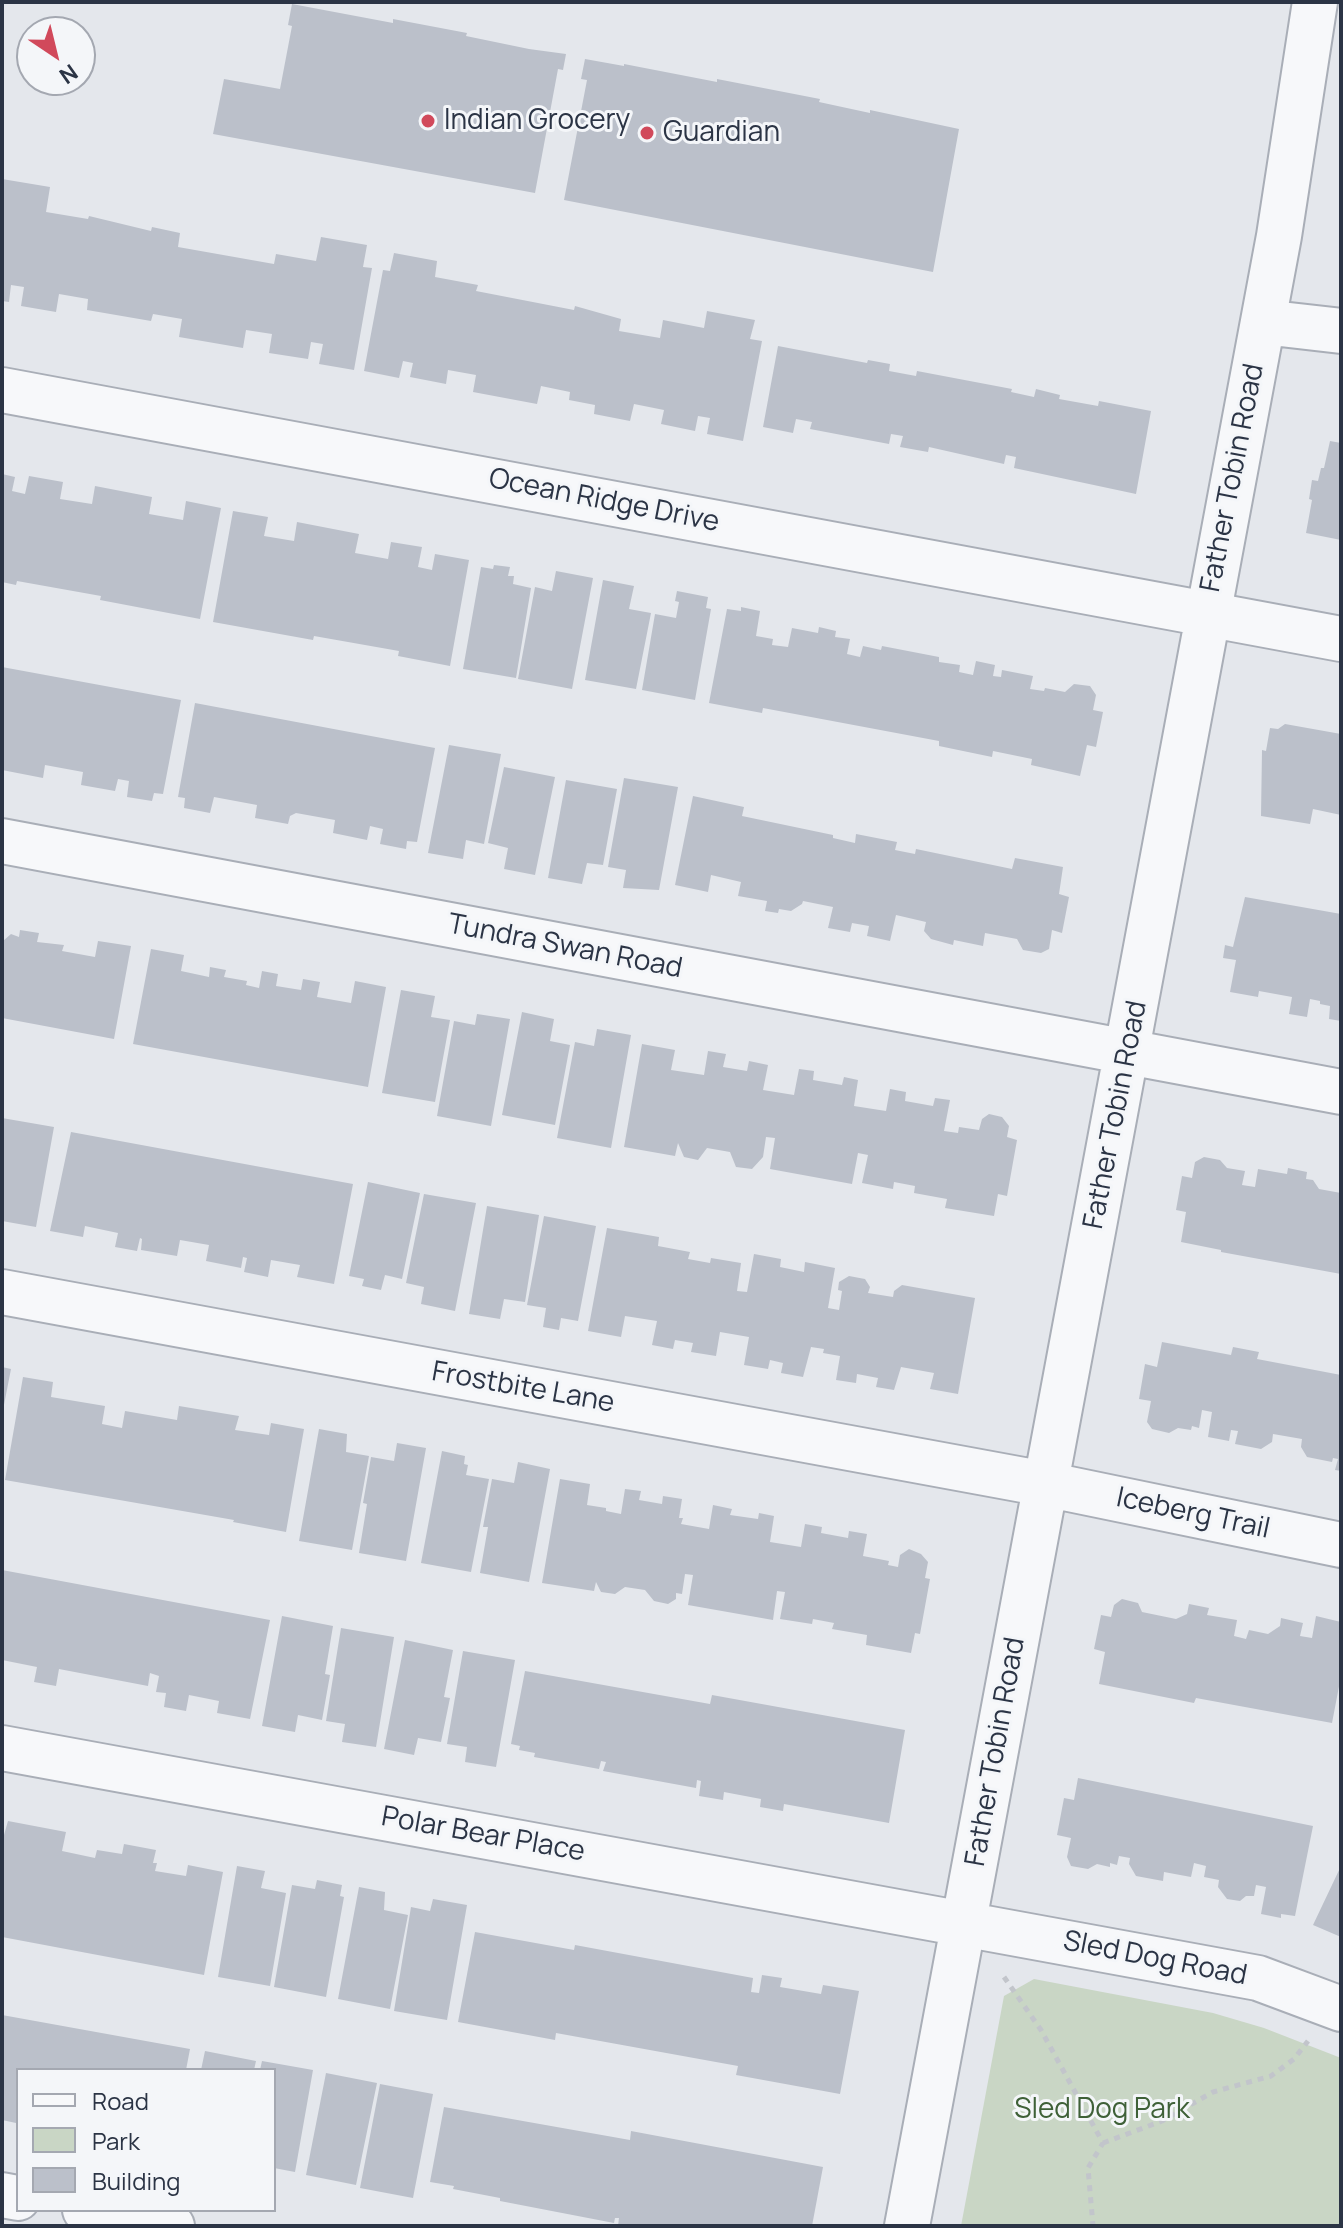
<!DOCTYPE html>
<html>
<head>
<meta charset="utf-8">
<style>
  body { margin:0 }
  #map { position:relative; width:1343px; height:2228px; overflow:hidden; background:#e4e7ec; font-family:Manrope,sans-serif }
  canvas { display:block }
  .frame { position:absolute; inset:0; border:4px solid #2b3445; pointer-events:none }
  .legend { position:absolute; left:16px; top:2068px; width:260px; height:144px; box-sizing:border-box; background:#f4f6f9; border:2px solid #a4a8b1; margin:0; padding:10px 14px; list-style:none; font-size:24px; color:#2b3445 }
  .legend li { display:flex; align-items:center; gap:16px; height:40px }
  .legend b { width:40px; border:2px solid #a4a8b1 }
  .north { position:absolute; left:16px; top:16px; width:80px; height:80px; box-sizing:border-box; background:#f4f6f9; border:2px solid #a4a8b1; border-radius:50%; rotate:145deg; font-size:22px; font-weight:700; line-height:32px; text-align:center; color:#2b3445 }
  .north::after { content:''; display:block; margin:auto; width:28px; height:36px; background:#d1495b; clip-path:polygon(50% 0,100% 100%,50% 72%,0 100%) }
</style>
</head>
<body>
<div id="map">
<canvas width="1343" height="2228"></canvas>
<div class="frame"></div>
<ul class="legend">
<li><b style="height:10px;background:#f7f8fa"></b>Road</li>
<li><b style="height:22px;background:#c9d6c5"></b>Park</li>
<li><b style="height:22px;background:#bbc0ca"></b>Building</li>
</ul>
<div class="north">N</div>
</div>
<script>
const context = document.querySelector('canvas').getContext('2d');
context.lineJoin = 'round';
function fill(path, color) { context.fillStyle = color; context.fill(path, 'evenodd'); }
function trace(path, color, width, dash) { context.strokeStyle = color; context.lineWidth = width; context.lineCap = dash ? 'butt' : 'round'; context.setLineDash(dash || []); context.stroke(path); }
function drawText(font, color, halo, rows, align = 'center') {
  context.font = font + ' Manrope,sans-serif'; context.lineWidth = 6; context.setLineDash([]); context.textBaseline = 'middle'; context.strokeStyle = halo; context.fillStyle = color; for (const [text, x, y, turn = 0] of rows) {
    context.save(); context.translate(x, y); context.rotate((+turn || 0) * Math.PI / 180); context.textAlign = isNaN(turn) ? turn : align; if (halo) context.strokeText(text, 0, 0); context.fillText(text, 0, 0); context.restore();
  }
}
const green = new Path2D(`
  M1034 1979 1213 2013 1264 2028 1341 2058V2226H961L1004 1996Z`);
const building = new Path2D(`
  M292 4 393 23V19L467 33 466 36 529 49 566 54 563 70 558 69 535 193 213 134 224 79 280 89 292 26 288 25Z
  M585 59 624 66V64L717 82V79L820 99 819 102 870 113V110L959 129 933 272 564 200 587 80 581 79Z
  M2 179 50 187 46 212 88 219 89 216 151 231 152 227 180 233 178 247 274 264 276 254 316 261 321 237 367 245 363 267 372 268 354 370 319 364 323 344 311 342 308 359 269 353 272 334 246 330 243 348 179 337 182 319 153 314 151 321 87 310 88 299 59 294 56 312 21 306 24 287 11 285 9 302 2 301Z
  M394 253 437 261 435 277 478 285 476 291 574 310 575 306 621 319 619 331 660 338 663 320 704 328 707 311 755 320 750 339 762 341 743 441 707 434 710 418 698 416 695 431 661 424 664 410 634 404 630 421 594 414 595 405 569 400 570 392 541 386 537 404 473 392 476 375 448 370 446 384 410 377 413 363 403 361 399 378 364 371 383 270 390 271Z
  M778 346 867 363 868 360 890 364 889 371 916 376 917 371 1012 389 1011 392 1034 397 1036 389 1060 395 1059 399 1098 406 1099 401 1151 411 1136 494 1014 468 1016 457 1006 455 1004 464 929 447 928 452 900 447 903 436 891 434 889 444 810 429 812 422 796 419 793 433 763 427Z
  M1330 441 1341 443V540L1306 533 1312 500 1309 499 1312 480 1318 481 1321 468H1324Z
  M2 474 15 477 12 491 25 494 29 476 63 482 60 499 92 504 95 486 152 497 149 514 183 520 186 501 221 508 200 619 100 600 101 596 17 581 16 585 2 582Z
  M233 511 268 517 264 536 294 541 297 522 359 534 355 553 388 559 391 542 422 547 418 567 432 570 435 554 469 560 450 666 398 656 399 651 314 636 313 640 213 622Z
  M494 565 510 567 508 576H514L513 584 531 588 516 678 463 669 481 567 493 569Z
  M556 571 593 578 572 689 518 679 535 587 552 591Z
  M603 580 634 586 629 609 651 613 636 689 585 680Z
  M677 591 708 597 706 608 711 609 695 700 642 690 655 614 676 618 679 602 675 601Z
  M741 607 760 611 756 636 773 639 772 645 788 647 792 628 818 633 819 627 836 631 835 637 850 639 847 654 860 657 863 646 881 650 882 646 939 657V662L960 665 959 672 973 675 976 661 995 665 993 676 1001 677 1002 670 1033 676 1030 689 1044 691 1045 688 1065 692 1074 684 1090 686 1096 695 1093 710 1103 712 1096 747 1087 745 1080 776 1031 765 1032 759 993 751 992 757 939 746V741L763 708 762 713 709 703 727 609 741 611Z
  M2 667 181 700 163 794 154 793 152 801 127 797 129 781 118 779 115 791 81 785 83 772 45 765 43 778 2 770Z
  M195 703 435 748 417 842 407 841 406 849 380 844 383 829 370 826 367 840 333 833 335 820 296 813 290 816 288 824 255 818 257 805 214 797 210 813 184 808 185 798 178 797Z
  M1285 724 1341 734V815L1313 809 1310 824 1261 816 1262 750 1266 751 1270 728 1278 729Z
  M449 745 501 754 484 844 466 840 463 859 428 853Z
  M504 767 555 777 535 875 504 869 508 848 488 843Z
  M624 778 678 787 659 890 623 888 626 870 608 867Z
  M566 780 617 789 603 865 587 863 582 884 548 878Z
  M693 796 744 807 742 816 833 835V838L855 843 856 834 897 842 895 850 915 854 916 849 1012 869 1015 858 1063 867 1059 894 1069 897 1062 933 1052 930 1049 949 1041 953 1023 950 1017 939 985 933 983 946 954 940 953 945 931 939 924 931 926 922 896 915 890 941 867 936 869 926 852 923 850 932 828 928 833 907 803 901 802 904 791 911 779 909 778 913 765 911 767 901 738 896 741 882 711 875 708 892 675 885Z
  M1245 897 1341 914V1021L1329 1019 1330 1006 1320 1004V1001L1310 999 1307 1017 1289 1014 1292 997 1259 991 1258 997 1230 992 1236 960 1223 958 1225 945 1233 947Z
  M20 930 39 933 37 942 64 945 62 951 95 957 98 941 131 946 114 1039 2 1018 3 941 11 934 19 937Z
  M151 949 184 955 181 971 209 977 210 967 226 970 224 977 247 981 246 985 259 988 262 971 278 974 276 986 301 990 303 979 320 982 317 997 351 1003 355 981 386 987 368 1087 133 1044Z
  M401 990 435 996 431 1017 450 1020 435 1102 382 1093Z
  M522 1012 554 1019 550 1041 570 1045 555 1125 502 1115Z
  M477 1014 510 1019 491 1126 437 1116 454 1021 475 1025Z
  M597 1029 631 1035 611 1148 557 1138 575 1042 594 1046Z
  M642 1044 675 1050 671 1070 704 1075 708 1051 726 1054 723 1067 747 1071 749 1061 768 1065 763 1090 794 1095 799 1069 814 1071 813 1080 842 1085 844 1077 858 1080 854 1106 886 1111 890 1089 906 1092 905 1101 933 1106 935 1098 950 1100 944 1131 958 1133 959 1127 979 1130 982 1119 989 1114 1002 1117 1009 1126 1007 1137 1017 1140 1007 1196 998 1194 994 1216 945 1208 947 1199 914 1193 915 1186 894 1182 893 1189 862 1183 868 1155 858 1153 852 1184 770 1169 775 1138 766 1137 763 1157 752 1169 736 1167 730 1152 707 1148 698 1160 684 1157 678 1143 675 1156 624 1147Z
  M2 1118 54 1127 36 1227 2 1221Z
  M71 1132 353 1184 334 1284 297 1277 300 1265 271 1260 268 1277 244 1272 247 1258 243 1257 241 1268 206 1261 209 1245 180 1240 177 1256 141 1250 142 1239 140 1238 137 1251 115 1247 118 1233 85 1226 83 1237 50 1231Z
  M1204 1157 1220 1160 1227 1168 1245 1171 1242 1185 1255 1187 1258 1169 1287 1174 1288 1168 1307 1172 1306 1179 1313 1180 1319 1189 1341 1193V1274L1221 1252V1250L1181 1242 1186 1212 1176 1210 1182 1176 1192 1178 1195 1162Z
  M368 1182 420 1193 402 1279 385 1275 381 1290 362 1286 364 1279 349 1276Z
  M424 1194 476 1203 455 1311 421 1304 424 1287 406 1283Z
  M487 1206 539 1215 525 1302 504 1299 500 1319 469 1314Z
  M544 1216 596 1226 578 1321 561 1318 559 1330 543 1327 546 1308 527 1305Z
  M607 1228 659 1237 658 1246 690 1252 688 1259 710 1263 711 1258 741 1263 737 1291 747 1292 754 1254 781 1259 780 1267 804 1272 805 1262 835 1268 828 1308 839 1310 842 1291 838 1290 839 1282 849 1276 865 1279 870 1287 868 1293 893 1297 894 1291 902 1285 975 1298 958 1394 930 1389 934 1373 901 1367 894 1390 876 1387 878 1378 857 1374 856 1383 836 1380 840 1356 823 1353 824 1349 811 1347 803 1377 781 1373 783 1363 770 1360 768 1369 744 1365 749 1337 720 1332 716 1356 691 1352 693 1343 675 1340 673 1349 652 1345 657 1321 625 1316 621 1337 588 1331Z
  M1162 1342 1231 1355 1233 1347 1259 1352 1257 1359 1341 1375V1471L1335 1470 1338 1459 1333 1458 1332 1462 1307 1457 1301 1447 1302 1439 1273 1434 1272 1442 1261 1449 1235 1444 1238 1431 1231 1430 1229 1441 1208 1437 1212 1412 1202 1410 1199 1428 1192 1426 1191 1430 1178 1428 1169 1433 1152 1429 1147 1422 1151 1401 1139 1399 1145 1364 1157 1367Z
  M2 1367 11 1369 3 1410H2Z
  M23 1377 53 1382 51 1397 105 1406 102 1424 122 1428 125 1411 177 1420 179 1406 239 1416 235 1430 269 1435 271 1423 304 1429 286 1532 233 1522 234 1520 5 1480Z
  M319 1429 347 1434 346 1452 369 1456 352 1550 299 1541Z
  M397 1443 426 1448 406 1561 359 1553 367 1504 363 1503 371 1457 394 1461Z
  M442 1451 465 1456 464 1464 468 1465 466 1475 489 1479 471 1572 421 1563Z
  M518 1462 550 1469 529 1582 480 1573 488 1527H483L492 1479 514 1483Z
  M560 1479 590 1484 587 1505 606 1508V1511L621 1514 625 1489 641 1491 639 1500 662 1504 663 1496 682 1499 679 1518H683L681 1524 709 1529 713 1505 732 1509 730 1515 758 1519 759 1513 774 1516 770 1542 801 1547 805 1524 822 1527 821 1533 848 1538 849 1531 867 1534 863 1556 889 1561 888 1565 898 1567 900 1555 909 1549 921 1554 928 1562 925 1578 930 1579 920 1634 915 1633 911 1653 866 1645 867 1635 832 1629 834 1623 813 1619 812 1624 780 1619 785 1592 777 1591 773 1620 688 1605 693 1575 685 1574 682 1594 676 1593V1599L668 1604 654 1601 645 1590 625 1587 615 1594 601 1592 596 1582 594 1591 542 1583Z
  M2 1570 270 1620 250 1719 217 1713 219 1701 189 1695 186 1711 164 1707 166 1693 156 1692 159 1676 150 1673 148 1686 59 1669 56 1686 34 1682 37 1667 2 1660Z
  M1122 1599 1138 1603 1142 1612 1176 1619 1187 1614 1189 1604 1209 1608 1207 1615 1237 1620 1234 1636 1246 1639 1249 1630 1268 1634 1280 1626 1281 1618 1303 1623 1300 1636 1312 1638 1316 1616 1341 1622V1676L1332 1723 1196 1698 1194 1703 1099 1684 1105 1652 1094 1649 1101 1615 1111 1617 1114 1605Z
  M282 1616 333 1626 325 1674 330 1675 322 1720 298 1715 295 1732 262 1726Z
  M341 1628 394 1637 376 1747 342 1742 345 1724 326 1721Z
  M405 1640 453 1650 444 1697 450 1698 441 1742 418 1738 414 1755 384 1749Z
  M463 1651 515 1660 496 1767 465 1762 467 1747 447 1744Z
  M525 1671 710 1704 712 1695 905 1730 889 1823 784 1804 783 1811 760 1807 761 1799 724 1792 723 1800 699 1796 701 1781 697 1780 696 1788 603 1771 606 1762 601 1761 599 1769 534 1757 535 1753 519 1750 520 1746 511 1744Z
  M1078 1778 1313 1826 1295 1916 1281 1914V1918L1261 1914 1266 1887 1256 1885 1254 1896H1246L1240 1901 1227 1899 1218 1887 1219 1880 1204 1877 1206 1866 1194 1863 1191 1877 1164 1872 1163 1881 1136 1876 1129 1864 1130 1858 1119 1856 1117 1865 1110 1863V1867L1097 1864 1088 1869 1071 1866 1067 1857 1071 1838 1057 1835 1064 1798 1074 1800Z
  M8 1821 66 1832 62 1851 95 1858 97 1850 122 1854 124 1844 156 1850 153 1863H157L155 1871 186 1876 188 1865 223 1872 204 1975 2 1937V1842Z
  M237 1866 265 1871 261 1888 286 1893 270 1986 218 1977Z
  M1341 1866V1937L1313 1925Z
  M317 1880 342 1885 340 1896 344 1897 326 1997 274 1987 292 1885 315 1889Z
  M359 1887 385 1892 384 1910 408 1915 390 2009 338 1999Z
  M433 1899 467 1905 447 2020 394 2011 411 1907 430 1911Z
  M475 1932 574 1950 575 1945 753 1978 751 1992 759 1993 762 1975 782 1978 780 1987 821 1994 823 1985 859 1991 840 2094 736 2075 738 2066 556 2033 555 2040 458 2022Z
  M2 2015 190 2049 186 2070H18L16 2123 2 2120Z
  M205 2051 256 2061 254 2070H201Z
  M262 2061 313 2070 295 2172 274 2168V2070H260Z
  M326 2073 377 2083 356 2185 306 2175Z
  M380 2084 433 2094 413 2198 360 2188Z
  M444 2107 630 2140 631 2131 823 2167 812 2226H618L619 2218H615L614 2223 500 2201V2198L453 2189 454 2186 430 2182Z`);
const path = new Path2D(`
  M1004 1977 1041 2030 1103 2143 1088 2168 1093 2226
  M1103 2143 1162 2121 1213 2092 1271 2076 1294 2059 1308 2041`);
const minor = new Path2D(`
  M1263 322 1341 331
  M2 390 1341 639
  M2 841 1341 1092
  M2 1292 1045 1484 1341 1545
  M2 1748 1258 1978 1341 2009
  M2 2195 18 2198
  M85 2210 172 2226
  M907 2226 1279 236 1315 2`);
const markers = [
  [428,121,8,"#d1495b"],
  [647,133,8,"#d1495b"]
];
const poiNames = [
  ["Indian Grocery",444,121],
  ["Guardian",663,133]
];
const streetNames = [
  ["Father Tobin Road",1233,478,-79],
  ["Ocean Ridge Drive",604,501,11],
  ["Tundra Swan Road",565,947,11],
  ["Father Tobin Road",1116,1115,-79],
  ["Frostbite Lane",523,1388,10],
  ["Iceberg Trail",1193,1514,12],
  ["Father Tobin Road",996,1752,-80],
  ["Polar Bear Place",483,1835,10],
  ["Sled Dog Road",1155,1959,11]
];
const parkNames = [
  ["Sled Dog Park",1102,2110]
];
fill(green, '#c9d6c5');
fill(building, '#bbc0ca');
trace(minor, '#a9aeb7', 48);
trace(path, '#c2c5cb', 5, [6, 6]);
trace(minor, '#f7f8fa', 44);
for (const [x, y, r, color] of markers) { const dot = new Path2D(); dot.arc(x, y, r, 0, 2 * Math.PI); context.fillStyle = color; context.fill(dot); trace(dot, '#f4f6f9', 3); }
drawText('28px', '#2b3445', '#f4f6f9', poiNames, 'left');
drawText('28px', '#2b3445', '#f4f6f9', streetNames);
drawText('28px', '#3f6138', '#f4f6f9', parkNames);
</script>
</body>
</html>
